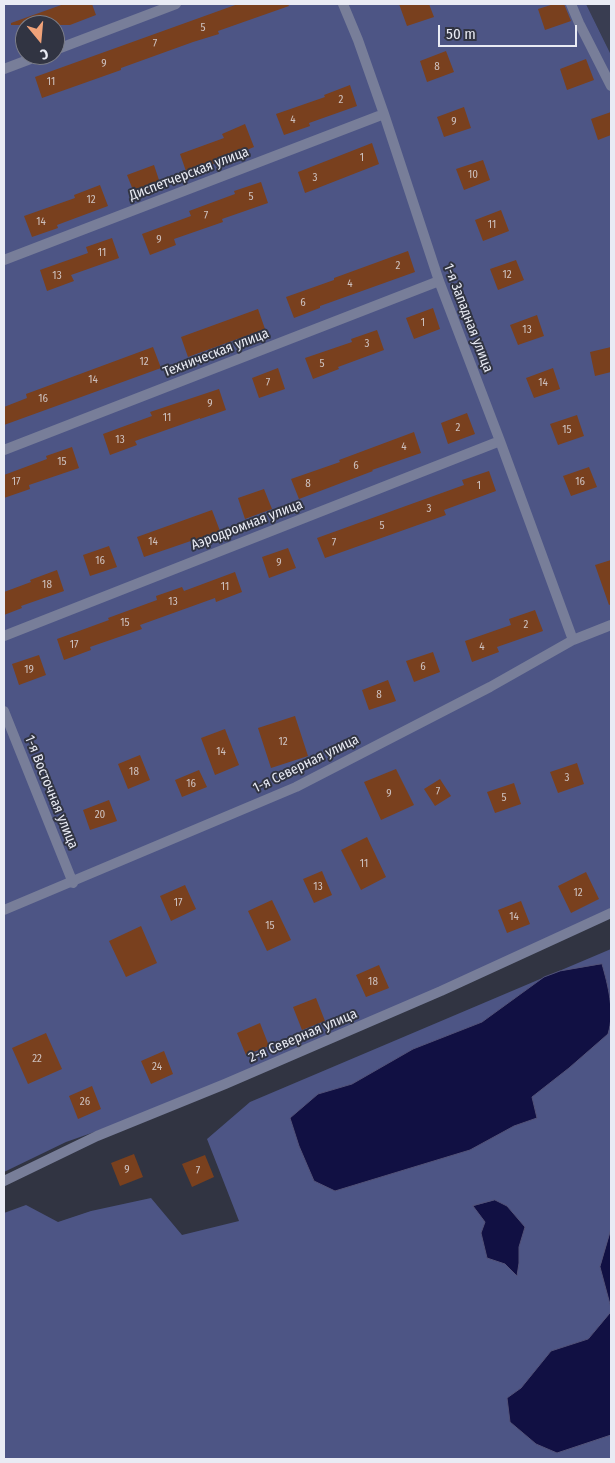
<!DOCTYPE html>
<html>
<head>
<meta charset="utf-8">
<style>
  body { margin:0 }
  #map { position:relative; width:615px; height:1463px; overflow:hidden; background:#313442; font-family:"Fira Sans Condensed",sans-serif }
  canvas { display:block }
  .frame { position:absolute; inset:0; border:5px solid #e9ebf4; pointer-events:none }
  .north { position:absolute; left:15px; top:15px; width:50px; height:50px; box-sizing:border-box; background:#313442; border:1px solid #7b7d89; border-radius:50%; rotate:163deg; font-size:14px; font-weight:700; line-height:20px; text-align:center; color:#e9ebf4 }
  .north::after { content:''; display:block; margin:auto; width:18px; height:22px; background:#f0a279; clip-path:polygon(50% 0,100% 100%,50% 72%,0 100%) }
  .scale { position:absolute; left:438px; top:25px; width:139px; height:22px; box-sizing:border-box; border:2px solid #e9ebf4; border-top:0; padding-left:6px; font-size:15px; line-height:18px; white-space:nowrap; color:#e9ebf4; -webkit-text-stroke:4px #313442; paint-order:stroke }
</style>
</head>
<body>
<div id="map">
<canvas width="615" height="1463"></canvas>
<div class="frame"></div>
<div class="north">С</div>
<div class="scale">50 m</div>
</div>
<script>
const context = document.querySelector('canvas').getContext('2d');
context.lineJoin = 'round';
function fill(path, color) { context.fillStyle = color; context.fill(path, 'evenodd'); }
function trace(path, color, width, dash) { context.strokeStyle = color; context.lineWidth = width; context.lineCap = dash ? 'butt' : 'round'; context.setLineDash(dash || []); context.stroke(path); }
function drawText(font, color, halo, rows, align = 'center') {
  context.font = font + ' "Fira Sans Condensed",sans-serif'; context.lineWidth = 4; context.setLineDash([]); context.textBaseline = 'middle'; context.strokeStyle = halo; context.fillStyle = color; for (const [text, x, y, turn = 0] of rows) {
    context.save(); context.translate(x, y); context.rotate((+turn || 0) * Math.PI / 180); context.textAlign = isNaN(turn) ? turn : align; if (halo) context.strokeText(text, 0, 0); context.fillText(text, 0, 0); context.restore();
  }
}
const built = new Path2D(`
  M586 4H611V55Z`);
const green = new Path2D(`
  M4 4H586L611 55V911L239 1081 66 1142 4 1172ZM25 25H55V55H25Z
  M611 949V1459H4V1213L26 1205 58 1222 91 1211 151 1198 182 1235 239 1221 207 1139 250 1102Z`);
const water = new Path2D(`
  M602 964C608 985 615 1012 608 1034L569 1068 532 1097 537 1118 514 1126 470 1150 335 1191 314 1181 299 1146 290 1118 318 1094 352 1084 413 1049 482 1022 544 977 560 971Z
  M495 1200 507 1206 525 1227 519 1247V1263L517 1276 505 1264 487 1258 481 1233 485 1222 473 1206Z
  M611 1229V1308L600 1267Z
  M611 1312V1435L557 1453 536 1444 510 1422 507 1398 521 1388 551 1351 588 1339Z`);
const building = new Path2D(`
  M64 4H92L96 15 70 25H11V23Z
  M238 4H288L289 6 218 31 219 34 193 42 121 68V70L42 98 35 77Z
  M399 4H429L434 17 407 26Z
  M554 4H564L571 21 545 30 538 9Z
  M446 51 454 72 427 82 420 61Z
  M586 59 594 80 567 90 560 69Z
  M350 85 357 106 309 123 310 126 284 135 276 114 325 97 324 95Z
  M464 107 471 128 444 137 437 117Z
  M611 112V135L598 140 591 119Z
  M245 124 254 147 213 164V165L187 174 180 154 224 138 222 134Z
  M372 143 379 164 305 193 298 172Z
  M483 160 490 180 464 190 456 169Z
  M154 165 161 186 135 195 127 175Z
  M261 182 268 203 222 219 223 222 174 239 176 245 150 255 142 234 191 216 189 211 235 194 234 191Z
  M100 185 108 206 57 225 58 228 32 237 24 216 75 198 74 195Z
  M501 210 509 231 483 241 475 220Z
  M112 238 119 258 71 275 74 281 47 291 40 270 88 253 86 247Z
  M408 251 415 272 320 306V308L294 318 286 297 334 280V278Z
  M516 260 524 280 498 290 490 269Z
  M433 308 440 329 414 339 406 318Z
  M258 309 265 329 188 357 181 337Z
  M537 315 544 336 518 345 510 325Z
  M377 330 384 350 338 367 339 369 313 379 305 358 352 342 351 339Z
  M153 347 161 368 4 425V407L27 398 26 394Z
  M611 347V372L595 376 590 352Z
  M278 368 285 389 259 398 252 378Z
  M553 368 560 389 534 398 526 378Z
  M219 389 226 410 200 419V418L135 441 137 445 110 455 103 434 152 416 150 412Z
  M467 413 475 434 448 444 441 423Z
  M577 415 584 436 558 445 550 424Z
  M414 432 421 453 372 470 373 471 299 499 291 479 340 462 339 460Z
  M72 447 79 468 29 485 30 489 4 498V475L47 459 46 456Z
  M589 467 597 487 571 496 563 476Z
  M489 471 496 491 444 510 446 515 325 558 317 538 464 485 462 480Z
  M264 489 272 509 245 519 238 498Z
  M212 510 220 531 144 557 137 537Z
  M109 546 117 567 90 576 83 555Z
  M288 548 296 568 269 578 262 557Z
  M611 560V604L609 605 595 565Z
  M57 570 64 591 21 606 22 608 4 615V592L31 582 30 580Z
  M235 572 242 592 216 602 215 598 140 625 142 629 90 647 91 650 64 660 57 639 109 620 108 618 157 600 156 596 182 587 184 591Z
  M535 610 543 631 497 647 499 652 472 662 465 641 511 625 509 619Z
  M433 652 440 672 414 682 406 661Z
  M39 655 46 675 19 685 12 664Z
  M388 680 396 701 369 710 362 690Z
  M295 716 308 756 271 768 258 728Z
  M225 729 239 765 215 775 201 738Z
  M140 755 150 780 128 789 118 764Z
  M577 763 584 784 558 793 550 772Z
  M396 769 414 805 381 820 364 782Z
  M199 770 207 787 182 797 175 780Z
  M440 779 451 796 435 806 424 789Z
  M514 783 521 804 495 813 487 792Z
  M109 800 117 821 90 830 83 810Z
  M367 837 386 877 361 890 341 850Z
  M322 871 332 895 314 903 303 879Z
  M586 872 599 899 571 913 558 886Z
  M185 885 196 909 171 921 160 896Z
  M272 900 291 940 267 951 248 911Z
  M521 901 530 924 507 933 498 910Z
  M141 926 157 963 126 977 109 941Z
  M379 965 389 988 366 997 356 975Z
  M316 998 325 1021 302 1030 293 1007Z
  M260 1023 269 1046 246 1055 237 1033Z
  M46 1033 62 1069 28 1084 12 1048Z
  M164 1051 173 1074 151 1084 141 1061Z
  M92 1086 101 1109 78 1119 69 1096Z
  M134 1154 143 1177 120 1186 111 1163Z
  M205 1155 214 1177 192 1187 182 1164Z`);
const minor = new Path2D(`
  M343 4 358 40 384 114 439 281 500 441 573 640
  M571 4 579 23 611 86
  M55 50 176 4
  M4 69 41 55
  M4 260 384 114
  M4 450 439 281
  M4 636 500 441
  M4 711 73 883
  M4 910 296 787 490 687 573 640 611 625
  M4 1181 97 1136 225 1084 441 991 611 913`);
const numberNames = [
  ["5",203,28],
  ["7",155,44],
  ["9",104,64],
  ["8",437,67],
  ["11",51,82],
  ["2",341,100],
  ["4",293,120],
  ["9",454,122],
  ["1",362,158],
  ["10",473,175],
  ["3",315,178],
  ["5",251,197],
  ["12",91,200],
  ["7",206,216],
  ["14",41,222],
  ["11",492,225],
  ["9",159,240],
  ["11",102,253],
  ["2",398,266],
  ["12",507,275],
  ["13",57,276],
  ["4",350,284],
  ["6",303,303],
  ["1",423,323],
  ["13",527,330],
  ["3",367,344],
  ["12",144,362],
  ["5",322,364],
  ["14",93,380],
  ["7",268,383],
  ["14",543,383],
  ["16",43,399],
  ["9",210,404],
  ["11",167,418],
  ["2",458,428],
  ["15",567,430],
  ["13",120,440],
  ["4",404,447],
  ["15",62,462],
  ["6",356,466],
  ["17",16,482],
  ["16",580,482],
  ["8",308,484],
  ["1",479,486],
  ["3",429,509],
  ["5",382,526],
  ["14",153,542],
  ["7",334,543],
  ["16",100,561],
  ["9",279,563],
  ["18",47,585],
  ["11",225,587],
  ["13",173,602],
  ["15",125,623],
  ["2",526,625],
  ["17",74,645],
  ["4",482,647],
  ["6",423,667],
  ["19",29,670],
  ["8",379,695],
  ["12",283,742],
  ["14",221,752],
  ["18",134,772],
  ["3",567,778],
  ["16",191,784],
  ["7",438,792],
  ["9",389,794],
  ["5",504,798],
  ["20",100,815],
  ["11",364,864],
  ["13",318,887],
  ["12",578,893],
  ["17",178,903],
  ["14",514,917],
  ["15",270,926],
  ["18",373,982],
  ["22",37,1059],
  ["24",157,1067],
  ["26",85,1102],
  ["9",127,1170],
  ["7",198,1171]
];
const streetNames = [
  ["Диспетчерская улица",189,174,-21],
  ["1-я Западная улица",468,318,69],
  ["Техническая улица",216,353,-21],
  ["Аэродромная улица",247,525,-21],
  ["1-я Северная улица",306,764,-26],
  ["1-я Восточная улица",51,792,68],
  ["2-я Северная улица",303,1036,-23]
];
fill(built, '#393d51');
fill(green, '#4d5585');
fill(water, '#111043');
trace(water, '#525278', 1);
fill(building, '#79401e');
trace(minor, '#787e99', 10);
drawText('11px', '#cdc0be', null, numberNames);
drawText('14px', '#e9ebf4', '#313442', streetNames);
</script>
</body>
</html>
